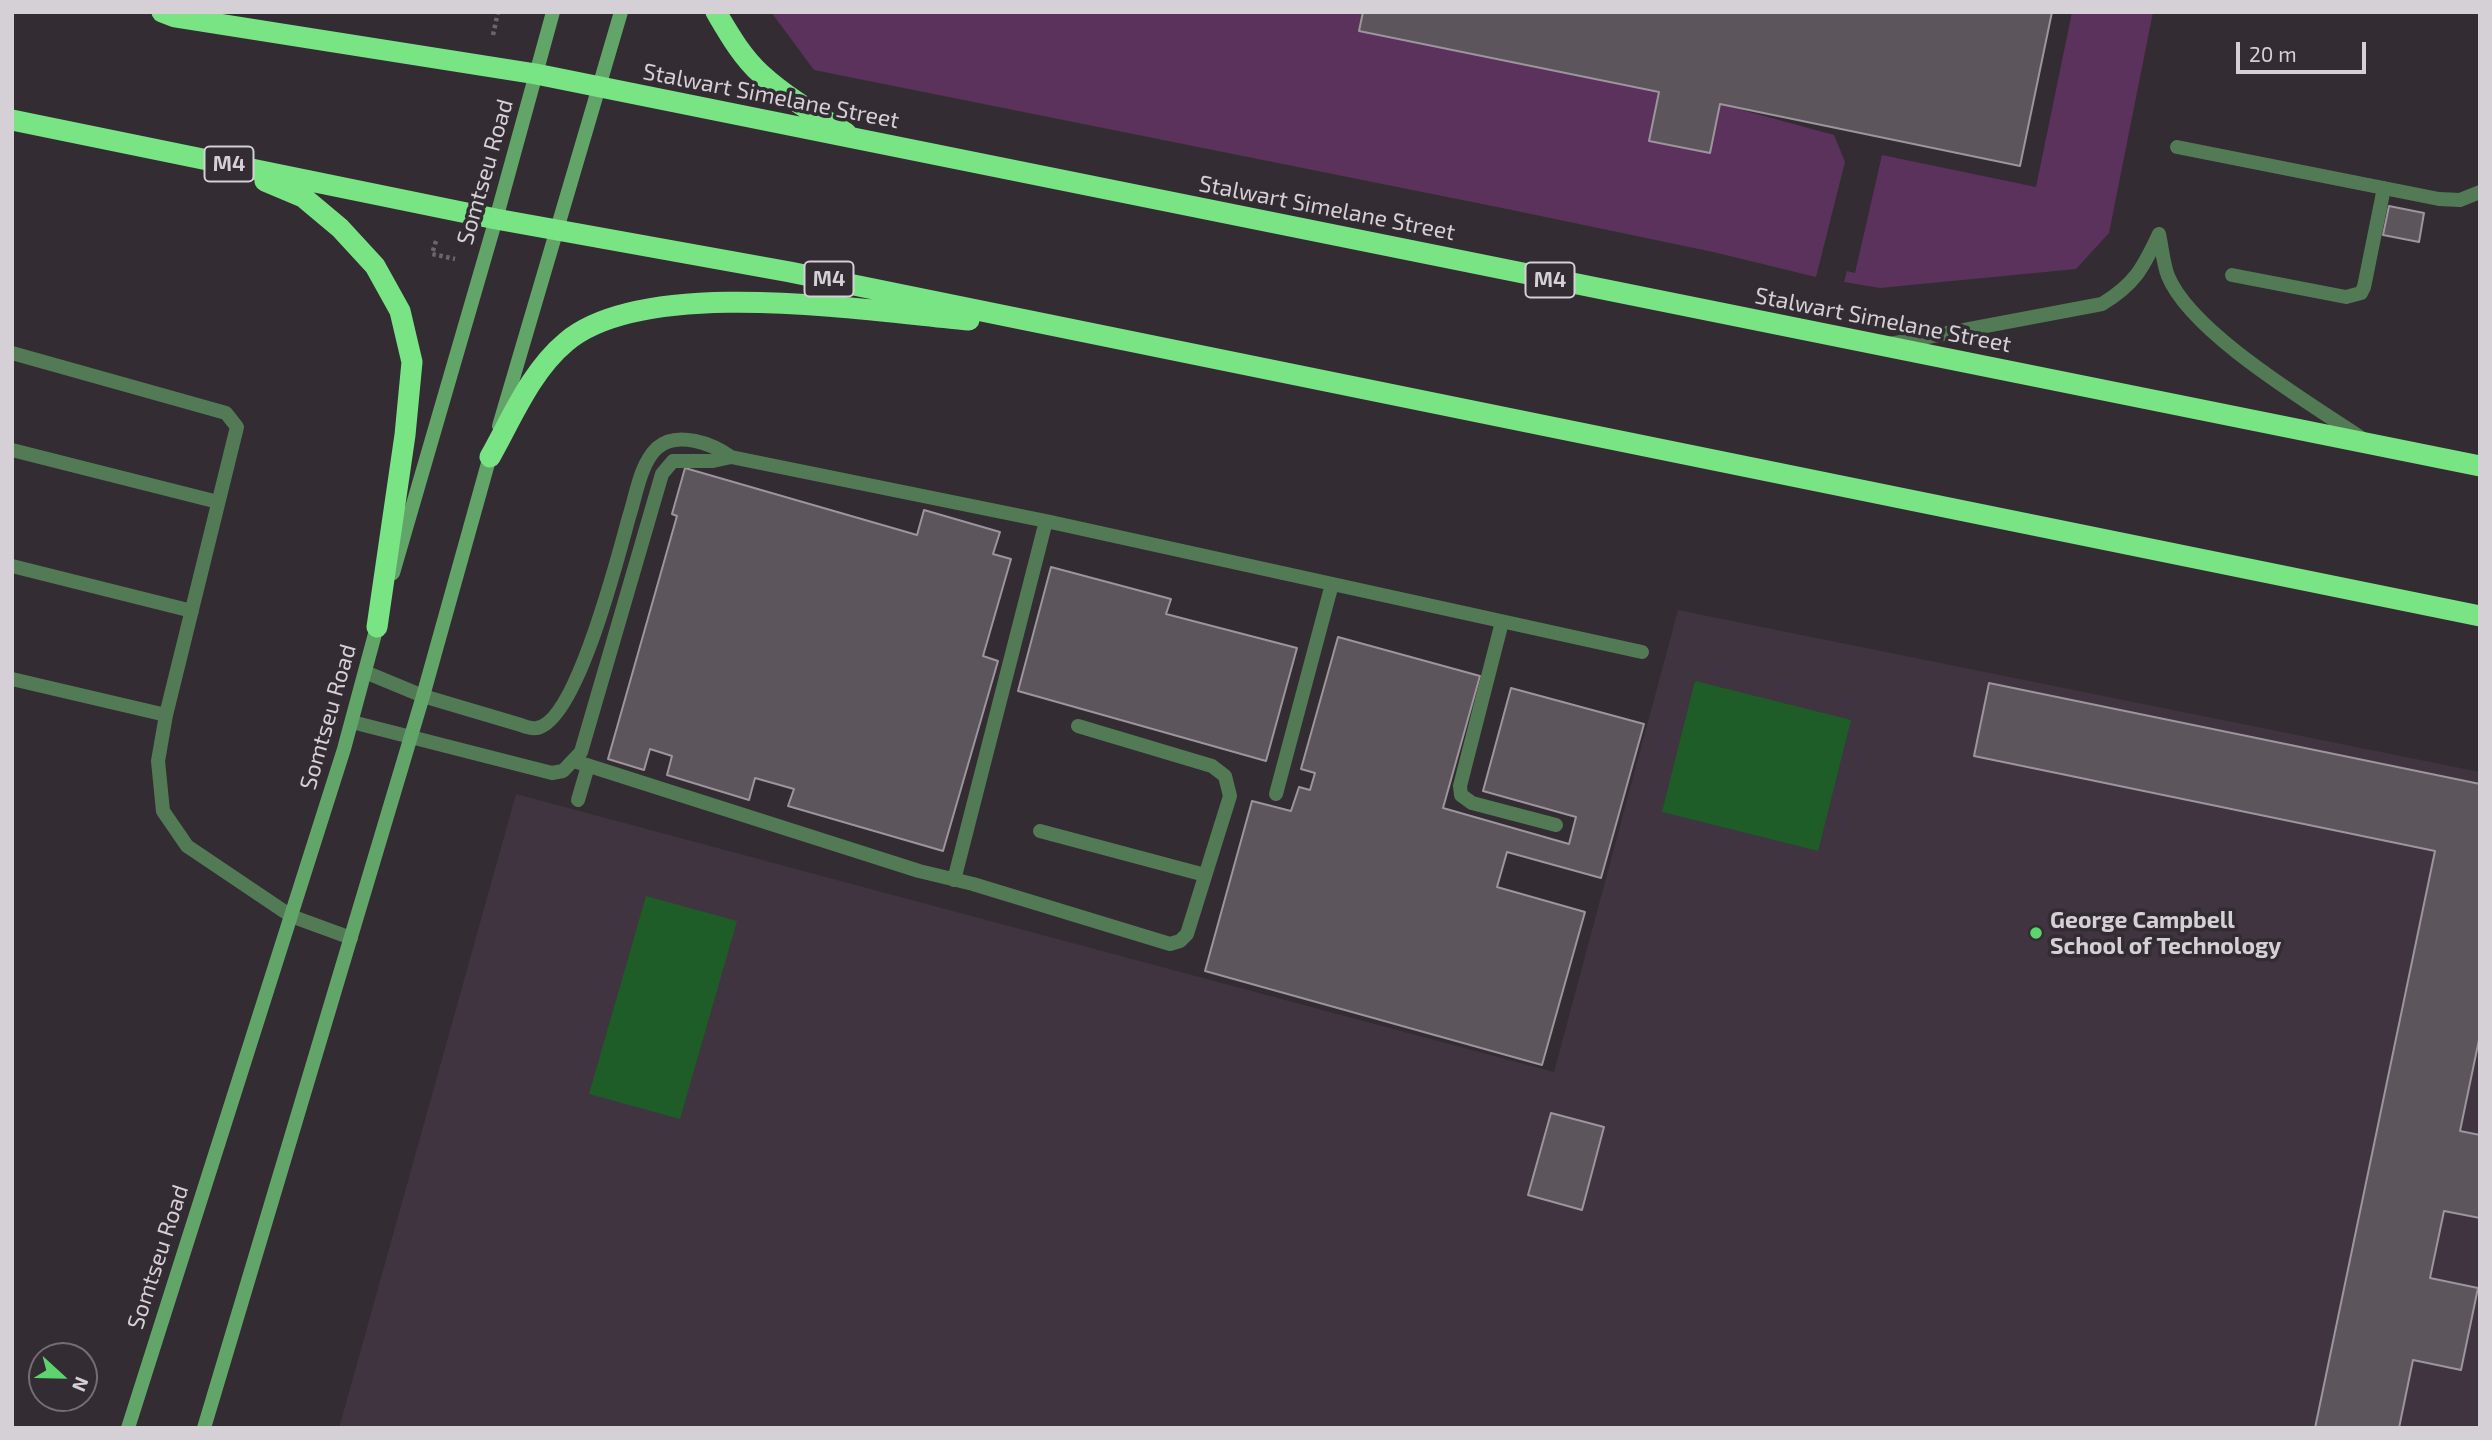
<!DOCTYPE html>
<html>
<head>
<meta charset="utf-8">
<style>
  body { margin:0 }
  #map { position:relative; width:2492px; height:1440px; overflow:hidden; background:#332c33; font-family:"Exo 2",sans-serif }
  canvas { display:block }
  .frame { position:absolute; inset:0; border:14px solid #d5d0d5; pointer-events:none }
  .north { position:absolute; left:28px; top:1342px; width:70px; height:70px; box-sizing:border-box; background:#332c33; border:2px solid #746e74; border-radius:50%; rotate:112deg; font-size:19px; font-weight:700; line-height:28px; text-align:center; color:#d5d0d5 }
  .north::after { content:''; display:block; margin:auto; width:24px; height:32px; background:#5cd56d; clip-path:polygon(50% 0,100% 100%,50% 72%,0 100%) }
  .scale { position:absolute; left:2236px; top:42px; width:130px; height:32px; box-sizing:border-box; border:4px solid #d5d0d5; border-top:0; padding-left:9px; font-size:21px; line-height:24px; white-space:nowrap; color:#d5d0d5; -webkit-text-stroke:5px #332c33; paint-order:stroke }
</style>
</head>
<body>
<div id="map">
<canvas width="2492" height="1440"></canvas>
<div class="frame"></div>
<div class="north">N</div>
<div class="scale">20 m</div>
</div>
<script>
const context = document.querySelector('canvas').getContext('2d');
context.lineJoin = 'round';
function fill(path, color) { context.fillStyle = color; context.fill(path, 'evenodd'); }
function trace(path, color, width, dash) { context.strokeStyle = color; context.lineWidth = width; context.lineCap = dash ? 'butt' : 'round'; context.setLineDash(dash || []); context.stroke(path); }
function drawText(font, color, halo, rows, align = 'center') {
  context.font = font + ' "Exo 2",sans-serif'; context.lineWidth = 7; context.setLineDash([]); context.textBaseline = 'middle'; context.strokeStyle = halo; context.fillStyle = color; for (const [text, x, y, turn = 0] of rows) {
    context.save(); context.translate(x, y); context.rotate((+turn || 0) * Math.PI / 180); context.textAlign = isNaN(turn) ? turn : align; if (halo) context.strokeText(text, 0, 0); context.fillText(text, 0, 0); context.restore();
  }
}
const built = new Path2D(`
  M1678 610 2480 772V1428H339L516 794 1554 1072Z`);
const green = new Path2D(`
  M771 12H1363L1359 31 1659 92 1649 140 1720 104 1834 135 1845 162 1816 277 1713 252 1507 209 814 70Z
  M2072 12H2153L2109 233 2076 269 1880 288 1844 282 1847 271 1855 273 1882 155 2036 187Z`);
const water = new Path2D(`
  M1695 681 1851 720 1818 851 1662 812Z
  M646 896 737 921 680 1119 589 1094Z`);
const building = new Path2D(`
  M1363 12H2052L2020 166 1720 104 1710 153 1649 141 1659 92 1359 31Z
  M2389 206 2424 213 2419 242 2383 235Z
  M685 468 917 535 924 510 1000 532 993 554 1011 559 983 656 998 661 943 851 788 806 794 789 755 778 749 800 667 775 672 756 650 749 644 770 608 759 677 516 672 514Z
  M1051 567 1171 599 1166 614 1297 648 1266 761 1018 691Z
  M1338 637 1480 676 1443 808 1569 844 1576 817 1483 791 1511 688 1644 724 1601 878 1507 852 1497 887 1585 912 1542 1065 1205 971 1252 801 1291 811 1299 787 1310 790 1315 773 1301 769Z
  M1989 683 2480 784V1035L2460 1131 2480 1135V1218L2444 1211 2430 1278 2478 1288 2461 1370 2413 1360 2399 1428H2315L2435 851 1974 756Z
  M1551 1113 1604 1127 1582 1210 1528 1195Z`);
const path = new Path2D(`
  M493 35 498 12
  M436 241 432 254 455 259`);
const lane = new Path2D(`
  M2177 147 2439 199 2460 200 2480 192
  M2159 234C2162 247 2163 263 2168 276 2191 333 2311 404 2363 439
  M2232 275 2346 297 2361 293 2364 287 2384 188
  M1890 344 2102 304C2135 284 2143 268 2159 234
  M12 353 226 413 237 427 166 715 158 761 163 811 187 846 291 916 351 938
  M12 450 218 502
  M1046 521 1642 652
  M12 566 192 611
  M1502 622 1460 786 1461 795 1472 803 1556 825
  M365 672 423 696 521 725C526 727 532 729 537 728 577 721 618 556 629 517 636 496 640 464 657 448 677 430 713 444 731 457L1046 521 954 880
  M12 679 166 715
  M352 722 552 773 563 771 581 752 662 474 673 461H713L731 457
  M574 761 919 871 973 884 1170 944 1180 941 1187 934 1230 796 1225 776 1212 766 1078 726
  M1276 794 1332 584
  M578 800 588 766
  M1040 831 1205 875`);
const secondary = new Path2D(`
  M499 426 621 12
  M393 573 496 219 553 12
  M128 1428 344 749 379 619
  M204 1428 423 696 492 449`);
const highway = new Path2D(`
  M162 12 175 17 536 74 2480 466
  M716 12C729 34 742 57 761 74 786 97 817 115 846 133
  M12 120 496 219 790 272 2480 616
  M265 181 303 197 340 228 375 266 400 311 412 362 405 435 377 627
  M490 457C512 418 531 371 566 342 645 275 869 311 969 320`);
const markers = [
  [2036,933,7,"#5cd56d"]
];
const shields = [
  [229,164,49],
  [829,279,49],
  [1550,280,49]
];
const shieldNames = [
  ["M4",229,164],
  ["M4",829,279],
  ["M4",1550,280]
];
const streetNames = [
  ["Stalwart Simelane Street",771,96,11],
  ["Somtseu Road",485,172,-74],
  ["Stalwart Simelane Street",1327,208,11],
  ["Stalwart Simelane Street",1883,320,11],
  ["Somtseu Road",328,717,-74],
  ["Somtseu Road",158,1257,-72]
];
const poiNames = [
  ["George Campbell",2050,920],
  ["School of Technology",2050,946]
];
fill(built, '#3f343f');
fill(green, '#5a325c');
fill(water, '#1e5d28');
fill(building, '#5c555c');
trace(building, '#9d959d', 2);
trace(path, '#6c666c', 4.5, [3.5, 3.5]);
trace(lane, '#527b55', 14);
trace(secondary, '#62a569', 14);
trace(highway, '#78e484', 21);
for (const [x, y, r, color] of markers) { const dot = new Path2D(); dot.arc(x, y, r, 0, 2 * Math.PI); context.fillStyle = color; context.fill(dot); trace(dot, '#332c33', 2.5); }
for (const [x, y, w] of shields) { const box = new Path2D(); box.roundRect(x - w / 2, y - 17.5, w, 35, 5); context.fillStyle = '#332c33'; context.fill(box); trace(box, '#d5d0d5', 2); }
drawText('bold 21px', '#d5d0d5', null, shieldNames);
drawText('23px', '#d5d0d5', '#332c33', streetNames);
drawText('bold 23px', '#d5d0d5', '#332c33', poiNames, 'left');
</script>
</body>
</html>
